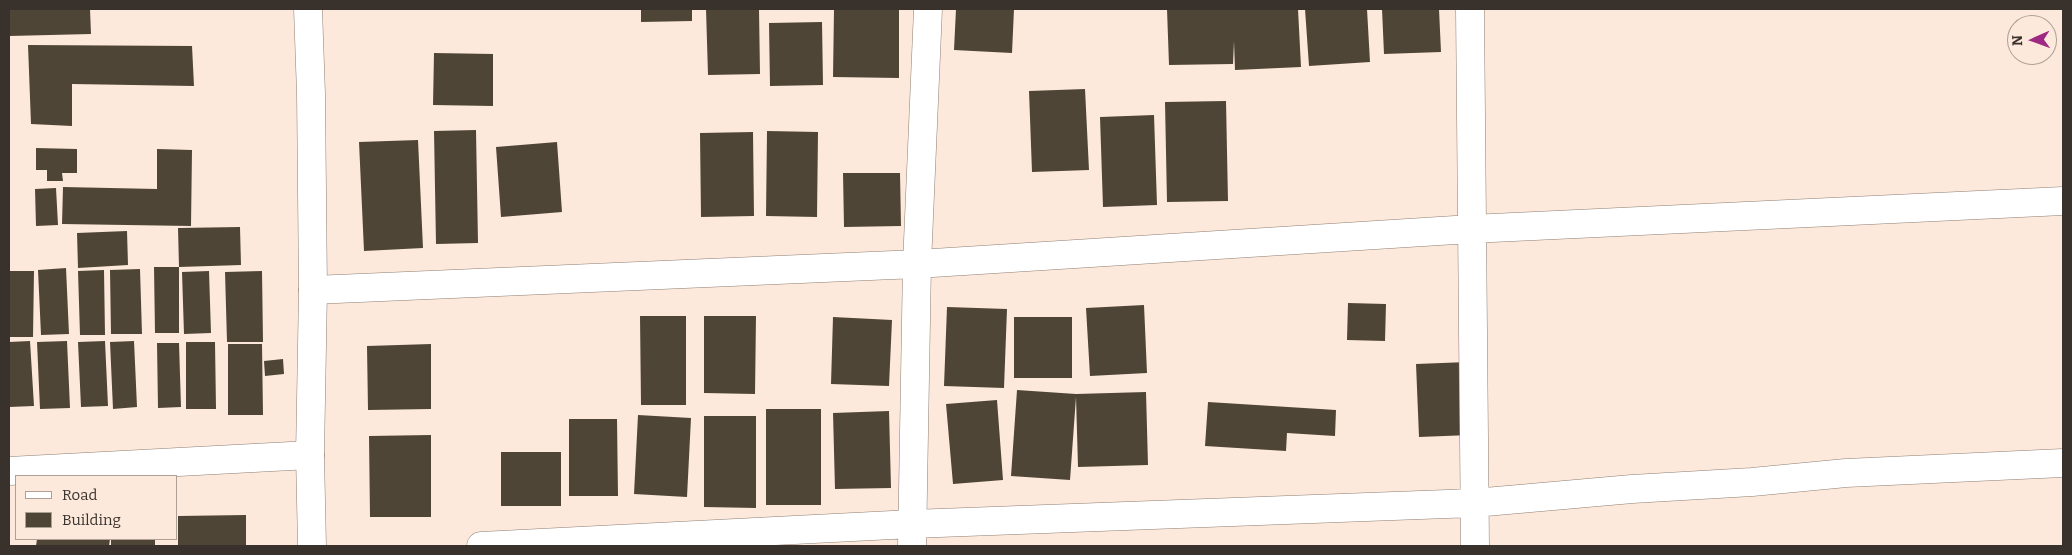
<!DOCTYPE html>
<html>
<head>
<meta charset="utf-8">
<style>
  body { margin:0 }
  #map { position:relative; width:2072px; height:555px; overflow:hidden; background:#fce9dc; font-family:Bitter,serif }
  canvas { display:block }
  .frame { position:absolute; inset:0; border:10px solid #39322c; pointer-events:none }
  .legend { position:absolute; left:15px; top:475px; width:162px; height:65px; box-sizing:border-box; background:#fce9dc; border:1px solid #aea096; margin:0; padding:6px 9px; list-style:none; font-size:15px; color:#39322c }
  .legend li { display:flex; align-items:center; gap:10px; height:25px }
  .legend b { width:25px; border:1px solid #aea096 }
  .north { position:absolute; left:2007px; top:15px; width:50px; height:50px; box-sizing:border-box; background:#fce9dc; border:1px solid #aea096; border-radius:50%; rotate:268deg; font-size:14px; font-weight:700; line-height:20px; text-align:center; color:#39322c }
  .north::after { content:''; display:block; margin:auto; width:18px; height:22px; background:#9f2982; clip-path:polygon(50% 0,100% 100%,50% 72%,0 100%) }
</style>
</head>
<body>
<div id="map">
<canvas width="2072" height="555"></canvas>
<div class="frame"></div>
<ul class="legend">
<li><b style="height:6px;background:#fff"></b>Road</li>
<li><b style="height:14px;background:#4f4536"></b>Building</li>
</ul>
<div class="north">N</div>
</div>
<script>
const context = document.querySelector('canvas').getContext('2d');
context.lineJoin = 'round';
function fill(path, color) { context.fillStyle = color; context.fill(path, 'evenodd'); }
function trace(path, color, width, dash) { context.strokeStyle = color; context.lineWidth = width; context.lineCap = dash ? 'butt' : 'round'; context.setLineDash(dash || []); context.stroke(path); }
const building = new Path2D(`
  M9 9H90L91 34 9 36Z
  M641 9H692V21L641 22Z
  M706 9H759L760 74 708 75Z
  M834 9H899V78L833 77Z
  M956 9H1014L1012 53 954 50Z
  M1167 9H1298L1301 67 1235 70 1234 41 1233 64 1169 65Z
  M1305 9H1367L1370 62 1309 66Z
  M1382 9H1439L1441 52 1384 54Z
  M822 22 823 85 770 86 769 23Z
  M28 45 192 46 194 86 72 84V126L31 124Z
  M434 53 493 54V106L433 105Z
  M1085 89 1089 170 1032 172 1029 91Z
  M1226 101 1228 201 1167 202 1165 102Z
  M1154 115 1157 205 1103 207 1100 117Z
  M476 130 478 243 436 244 434 131Z
  M767 131 818 132 817 217 766 216Z
  M753 132 754 216 701 217 700 133Z
  M418 140 423 248 364 251 359 142Z
  M557 142 562 212 501 217 496 147Z
  M36 148 77 149V173H62L63 181H47V170H36Z
  M157 149 192 150 191 226 62 224 63 187 157 189Z
  M843 173H900L901 226 844 227Z
  M56 188 58 225 36 226 35 189Z
  M240 227 241 265 179 267 178 228Z
  M127 231 128 265 78 268 77 233Z
  M154 267H179V333H155Z
  M66 268 69 334 41 335 38 270Z
  M140 269 142 334H111L110 270Z
  M104 270 105 335H80L78 271Z
  M9 271H34L33 337H9Z
  M209 271 211 333 184 334 182 272Z
  M262 271 263 342H227L225 272Z
  M1348 303 1386 304 1385 341 1347 340Z
  M1144 305 1147 373 1090 376 1086 308Z
  M947 307 1007 309 1004 388 944 386Z
  M640 316H686V405H641Z
  M704 316H756L755 394 704 393Z
  M833 317 892 320 889 386 831 384Z
  M1014 317H1072V378H1014Z
  M30 341 34 406 9 407V342Z
  M67 341 70 408 40 409 37 342Z
  M105 341 108 406 81 407 78 342Z
  M134 341 137 407 113 409 110 342Z
  M186 342H215L216 409H186Z
  M157 343H179L181 407 158 408Z
  M228 344H262L263 415H228Z
  M431 344V409L368 410 367 346Z
  M283 359 284 374 265 376 264 361Z
  M1468 362 1470 435 1419 437 1416 364Z
  M1017 390 1076 394 1146 392 1148 465 1078 467 1076 397 1070 480 1011 476Z
  M997 400 1003 480 953 484 946 404Z
  M1208 402 1336 410 1335 436 1287 433 1286 451 1205 446Z
  M766 409H821V505H766Z
  M889 411 891 488 835 489 833 413Z
  M638 415 691 418 687 497 634 494Z
  M704 416H756V508L704 507Z
  M569 419H617L618 496H569Z
  M431 435V517H370L369 436Z
  M501 452H561V506H501Z
  M246 515V546H178V516Z
  M37 539H110L109 546H36Z
  M111 539H155V546H111Z`);
const minor = new Path2D(`
  M1470 9 1475 546
  M313 290 917 264 1471 229 2063 201
  M9 471 310 455
  M481 546 912 524 1474 503 1632 489 1752 482 1846 473 2063 463
  M912 546 917 264 928 9`);
const tertiary = new Path2D(`
  M308 9 311 94 313 290 310 455 312 546`);
fill(building, '#4f4536');
trace(minor, '#8f7e72', 29);
trace(tertiary, '#8f7e72', 29);
trace(minor, '#fff', 28);
trace(tertiary, '#fff', 28);
</script>
</body>
</html>
